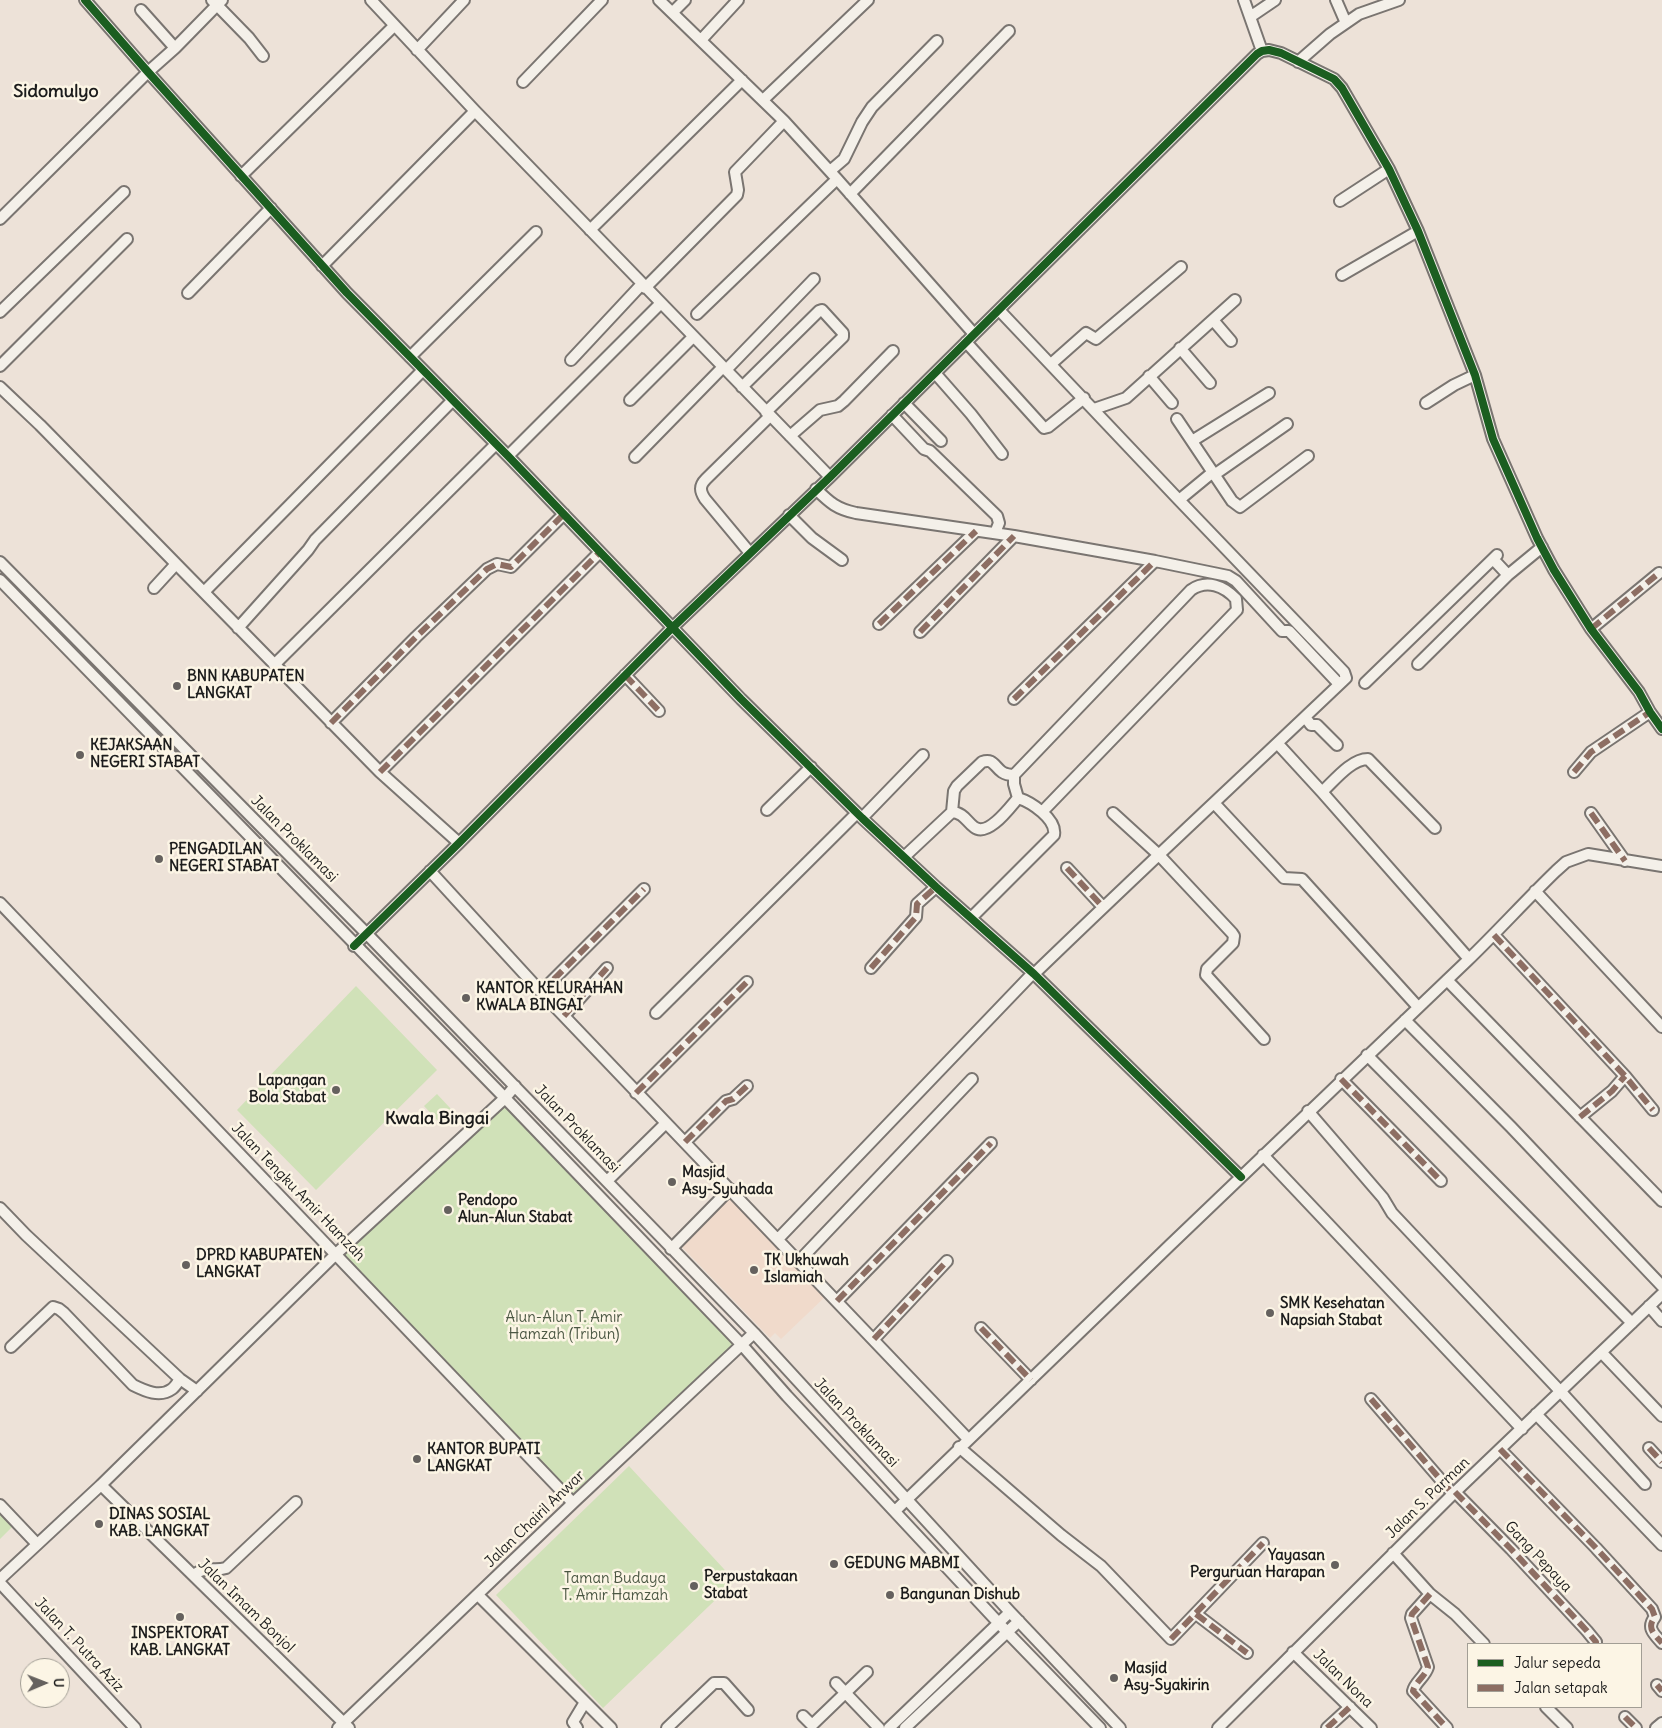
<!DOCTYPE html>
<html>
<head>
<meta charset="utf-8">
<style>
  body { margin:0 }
  #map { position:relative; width:1662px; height:1728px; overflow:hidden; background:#ede2d8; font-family:Delius,sans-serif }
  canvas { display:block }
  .legend { position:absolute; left:1467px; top:1643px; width:175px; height:65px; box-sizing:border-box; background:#fcf5e5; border:1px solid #a29e95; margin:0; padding:6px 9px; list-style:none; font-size:15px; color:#1c1c1c }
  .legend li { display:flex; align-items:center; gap:10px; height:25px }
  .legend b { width:25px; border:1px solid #a29e95 }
  .north { position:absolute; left:20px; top:1658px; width:50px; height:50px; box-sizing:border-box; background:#fcf5e5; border:1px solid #a29e95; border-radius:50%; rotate:89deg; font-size:14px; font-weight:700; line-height:20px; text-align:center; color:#1c1c1c }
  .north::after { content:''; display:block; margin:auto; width:18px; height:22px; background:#65615e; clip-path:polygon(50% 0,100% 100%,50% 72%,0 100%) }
</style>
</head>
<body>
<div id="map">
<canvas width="1662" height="1728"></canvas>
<ul class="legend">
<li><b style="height:6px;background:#1b5e20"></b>Jalur sepeda</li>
<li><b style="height:6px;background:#8d6e63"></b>Jalan setapak</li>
</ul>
<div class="north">U</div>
</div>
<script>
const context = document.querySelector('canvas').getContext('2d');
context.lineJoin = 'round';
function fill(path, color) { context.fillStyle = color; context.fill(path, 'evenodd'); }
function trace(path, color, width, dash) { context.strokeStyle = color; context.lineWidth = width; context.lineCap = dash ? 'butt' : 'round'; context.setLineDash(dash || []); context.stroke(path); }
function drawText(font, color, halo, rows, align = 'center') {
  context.font = font + ' Delius,sans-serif'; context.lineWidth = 5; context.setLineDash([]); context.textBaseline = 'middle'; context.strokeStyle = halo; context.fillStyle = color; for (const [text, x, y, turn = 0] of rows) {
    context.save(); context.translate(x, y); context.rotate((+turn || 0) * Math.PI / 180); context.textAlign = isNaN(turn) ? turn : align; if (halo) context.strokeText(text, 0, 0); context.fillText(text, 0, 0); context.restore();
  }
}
const built = new Path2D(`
  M732 1195 828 1294 781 1339 775 1333 770 1338 681 1246Z`);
const green = new Path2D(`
  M356 986 437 1070 316 1190 237 1110Z
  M437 1094 451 1109 438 1121 424 1106Z
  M505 1101 738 1342 569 1497 339 1255Z
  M629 1466 735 1581 603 1708 496 1595Z
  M0 1509 15 1524 0 1539Z`);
const minor = new Path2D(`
  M85 0 148 72 347 293 508 456 741 699 862 818 936 887 1034 974 1241 1177
  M212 0 249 38 263 56
  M371 0 475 111 830 477
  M659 0 784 121 837 179 974 334
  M1244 0 1262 51
  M1336 0 1346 23
  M141 10 175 48
  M673 12 685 0
  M1250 17 1275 0
  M701 40 738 0
  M417 50 464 0
  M1298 62 1330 34 1359 14 1399 0
  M523 82 602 0
  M763 100 868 0
  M830 171 844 159 862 122 872 107 937 41
  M241 176 394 26
  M850 194 1009 31
  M1340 201 1389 169
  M0 219 148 72 175 48 222 0
  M590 230 742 80
  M322 266 475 111
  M1342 275 1418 231
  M645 288 737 195 738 190 735 172 784 121
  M188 293 271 208
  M999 310 1179 500 1344 672 1346 678C1242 777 1137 874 1034 974
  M0 312 124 192
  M697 314 837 179
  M1213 320 1231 341
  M966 342 1044 428 1048 427 1084 398
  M1180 348 1210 383
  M410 357 536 232
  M571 360 642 284
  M1051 364 1086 333 1096 339 1181 267
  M0 366 127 239
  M726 370 814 279
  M935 373 971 414 1002 454
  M1149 376 1172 403
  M0 387 40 425 380 772 459 843
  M742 387 819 311 822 310 843 333V337L766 412
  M630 400 693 337
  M904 403 941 441
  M1426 403 1454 385 1475 375
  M1094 409 1126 398 1235 300
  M892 415 924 449 930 451 997 516 999 523 995 533
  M1177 419 1232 501 1240 507 1308 456
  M790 436 820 410 838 406 844 401 893 351
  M1192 441 1269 393
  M508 456 660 304
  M635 457 723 367
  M1214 475 1287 424
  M816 489C830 503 837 509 856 513L1014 536 1155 561 1228 576 1236 581 1282 631H1289L1339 684
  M1179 500 1213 472
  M789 515 812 538 842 560
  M750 553 705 499C700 491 699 486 706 479L770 416
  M1493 559 1508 575 1542 547
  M0 562 366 933 754 1333 1010 1612 1120 1728
  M0 580 505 1098 742 1345 787 1396 1007 1632 1100 1728
  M154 588 176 564
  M204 592 423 370
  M879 624 976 531
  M238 628 308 550 315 540 452 401
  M1591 629 1659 573
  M920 632 1014 536
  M1418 664 1508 575
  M274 665 496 444
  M625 675 659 711
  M1365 683 1497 555
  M1014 699 1155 561
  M1305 717 1311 725H1317L1337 745
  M331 723 416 637 487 569 497 564 511 567 564 514
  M1278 744 1322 792 1469 959
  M380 772 600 552
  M1574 772 1591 752 1650 712
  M1014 775 1191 590C1207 579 1224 586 1236 599L1237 610 1042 812
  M1322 792C1334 781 1351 759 1368 759L1435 828
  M1214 803 1284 878 1302 879 1418 1007
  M767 810 811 767
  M952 812C964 813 966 821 974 827 988 838 1010 807 1018 798
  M1113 813 1159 855 1232 933 1234 936 1233 943 1207 969 1206 975 1264 1039
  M1591 813 1625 861
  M862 818 923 755
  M904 857 952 812 954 791 957 786 982 762C993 758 994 766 1002 772 1005 774 1011 775 1014 775V784L1018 798C1031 802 1057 819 1054 835L971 918
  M1067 868 1103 907
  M430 871 541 992 968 1439
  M1535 891 1662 1027
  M0 903 573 1503
  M1494 935 1625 1076 1653 1110
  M354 946 459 843 672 628 830 477 1257 54 1262 51 1269 50 1281 53 1334 79 1342 88 1389 169 1418 231 1475 375 1493 439 1537 538 1554 570 1591 629 1639 692 1650 712 1662 729
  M871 968 916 917 917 904 936 887
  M1447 980 1662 1201
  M541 992 644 889
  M656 1013 857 813
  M564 1016 607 968
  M1405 1020 1511 1127 1662 1286
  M1367 1055 1632 1323
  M1341 1079 1441 1181
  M636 1093 747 982
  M1308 1111 1383 1198 1392 1213 1561 1392 1645 1484
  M1580 1117 1612 1091 1625 1076
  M685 1142 726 1101 733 1099 747 1086
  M1263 1155 1522 1429
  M607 1181 666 1123
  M0 1208 26 1235 180 1379 197 1391
  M778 1239 1033 973
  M671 1249 730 1189
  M799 1261 972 1079
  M837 1301 991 1143
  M1649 1306 1662 1321
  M981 1328 1031 1380
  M874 1339 947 1261
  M11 1347 53 1307 59 1309 64 1313 133 1385C145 1391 160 1398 172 1389 175 1387 178 1382 180 1379
  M1602 1353 1662 1416
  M1371 1399 1453 1494
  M1536 1414 1662 1545
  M959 1447 1061 1535 1101 1566 1171 1639 1263 1543
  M1649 1448 1662 1462
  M1500 1449 1596 1548 1652 1609 1655 1617C1646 1628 1654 1634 1662 1643
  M101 1485 349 1728
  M1455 1492 1511 1549 1587 1631 1596 1642V1644
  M0 1505 37 1544
  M895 1511C1085 1326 1276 1143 1468 960 1498 931 1526 900 1556 871L1566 862 1588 854 1662 866
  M1393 1553 1430 1594 1455 1614 1484 1644
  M193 1575C207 1565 213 1572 226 1568L296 1502
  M0 1579 101 1485 336 1254 505 1098 515 1086
  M0 1583 135 1728
  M1430 1594 1412 1614 1411 1618 1428 1667C1425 1677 1415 1682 1413 1691L1447 1728
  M478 1595 611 1728
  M1196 1614 1247 1653
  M1293 1652 1371 1728
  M836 1683 879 1728
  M1657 1685 1662 1691
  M1546 1707 1567 1728
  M803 1716 812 1725 867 1672
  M1625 1717 1636 1728
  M338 1728 573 1503 754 1333
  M577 1728 573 1722 585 1702
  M667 1728 714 1683H724L748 1710
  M889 1728 1010 1612
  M905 1728 1019 1621
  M1218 1728 1453 1494 1662 1294
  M1327 1728 1350 1707
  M1656 1728 1662 1723`);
const quiet = new Path2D(`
  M879 624 976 531
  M1591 629 1659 573
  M920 632 1014 536
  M625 675 659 711
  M1014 699 1155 561
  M331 723 416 637 487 569 497 564 511 567 564 514
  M380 772 600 552
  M1574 772 1591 752 1650 712
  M1591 813 1625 861
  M1067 868 1103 907
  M1494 935 1625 1076 1653 1110
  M871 968 916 917 917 904 936 887
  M541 992 644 889
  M564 1016 607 968
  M1341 1079 1441 1181
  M636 1093 747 982
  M1580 1117 1612 1091 1625 1076
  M685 1142 726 1101 733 1099 747 1086
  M837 1301 991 1143
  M981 1328 1031 1380
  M874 1339 947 1261
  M1371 1399 1453 1494
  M1649 1448 1662 1462
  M1500 1449 1596 1548 1652 1609 1655 1617C1646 1628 1654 1634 1662 1643
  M1455 1492 1511 1549 1587 1631 1596 1642V1644
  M1430 1594 1412 1614 1411 1618 1428 1667C1425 1677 1415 1682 1413 1691L1447 1728
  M1196 1614 1247 1653
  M1171 1639 1263 1543
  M1657 1685 1662 1691
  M1625 1717 1636 1728
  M1327 1728 1350 1707`);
const cycleway = new Path2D(`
  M85 0 148 72 347 293 508 456 741 699 862 818 936 887 1034 974 1241 1177
  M354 946 459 843 672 628 830 477 1257 54 1262 51 1269 50 1281 53 1334 79 1342 88 1389 169 1418 231 1475 375 1493 439 1537 538 1554 570 1591 629 1639 692 1650 712 1662 729`);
const markers = [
  [177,686,5,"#65615e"],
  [80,755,5,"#65615e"],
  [159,859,5,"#65615e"],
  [466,998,5,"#65615e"],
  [336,1090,5,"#65615e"],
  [672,1182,5,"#65615e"],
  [448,1210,5,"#65615e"],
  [186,1265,5,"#65615e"],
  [754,1270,5,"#65615e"],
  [1270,1313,5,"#65615e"],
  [417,1459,5,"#65615e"],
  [99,1524,5,"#65615e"],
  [834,1564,5,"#65615e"],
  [1335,1565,5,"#65615e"],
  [694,1586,5,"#65615e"],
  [890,1595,5,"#65615e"],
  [180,1617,5,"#65615e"],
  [1114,1678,5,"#65615e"]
];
const poiNames = [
  ["BNN KABUPATEN",187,677],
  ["LANGKAT",187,694],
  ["KEJAKSAAN",90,746],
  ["NEGERI STABAT",90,763],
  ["PENGADILAN",169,850],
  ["NEGERI STABAT",169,867],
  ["KANTOR KELURAHAN",476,989],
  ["KWALA BINGAI",476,1006],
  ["Lapangan",326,1081,"right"],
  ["Bola Stabat",326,1098,"right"],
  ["Masjid",682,1173],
  ["Asy-Syuhada",682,1190],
  ["Pendopo",458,1201],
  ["Alun-Alun Stabat",458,1218],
  ["DPRD KABUPATEN",196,1256],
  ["LANGKAT",196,1273],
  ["TK Ukhuwah",764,1261],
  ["Islamiah",764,1278],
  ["SMK Kesehatan",1280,1304],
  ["Napsiah Stabat",1280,1321],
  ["KANTOR BUPATI",427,1450],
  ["LANGKAT",427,1467],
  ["DINAS SOSIAL",109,1515],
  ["KAB. LANGKAT",109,1532],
  ["Yayasan",1325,1556,"right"],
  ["Perguruan Harapan",1325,1573,"right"],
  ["GEDUNG MABMI",844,1564],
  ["Perpustakaan",704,1577],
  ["Stabat",704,1594],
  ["Bangunan Dishub",900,1595],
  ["INSPEKTORAT",180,1634,"center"],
  ["KAB. LANGKAT",180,1651,"center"],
  ["Masjid",1124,1669],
  ["Asy-Syakirin",1124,1686]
];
const streetNames = [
  ["Jalan Proklamasi",294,839,45],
  ["Jalan Proklamasi",577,1129,46],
  ["Jalan Tengku Amir Hamzah",298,1192,46],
  ["Jalan Proklamasi",856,1423,47],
  ["Jalan S. Parman",1428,1498,-44],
  ["Jalan Chairil Anwar",535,1519,-44],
  ["Gang Pepaya",1538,1557,47],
  ["Jalan Imam Bonjol",246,1606,44],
  ["Jalan T. Putra Aziz",79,1645,47],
  ["Jalan Nona",1343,1679,44]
];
const parkNames = [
  ["Alun-Alun T. Amir",564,1318],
  ["Hamzah (Tribun)",564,1335],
  ["Taman Budaya",615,1579],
  ["T. Amir Hamzah",615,1596]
];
const quarterNames = [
  ["Sidomulyo",56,92],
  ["Kwala Bingai",437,1119]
];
fill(built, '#f0dacb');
fill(green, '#d0e1b8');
trace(minor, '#7a7571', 14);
trace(minor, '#f4f0e9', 10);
trace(quiet, '#8d6e63', 6, [12, 6]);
trace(cycleway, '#1b5e20', 8);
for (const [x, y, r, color] of markers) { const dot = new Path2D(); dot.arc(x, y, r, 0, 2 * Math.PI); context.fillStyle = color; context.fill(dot); trace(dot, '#fcf5e5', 2); }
drawText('bold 15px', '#1c1c1c', '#fcf5e5', poiNames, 'left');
drawText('15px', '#1c1c1c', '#fcf5e5', streetNames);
drawText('15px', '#4b5743', '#fcf5e5', parkNames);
drawText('bold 18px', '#1c1c1c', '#fcf5e5', quarterNames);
</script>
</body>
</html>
